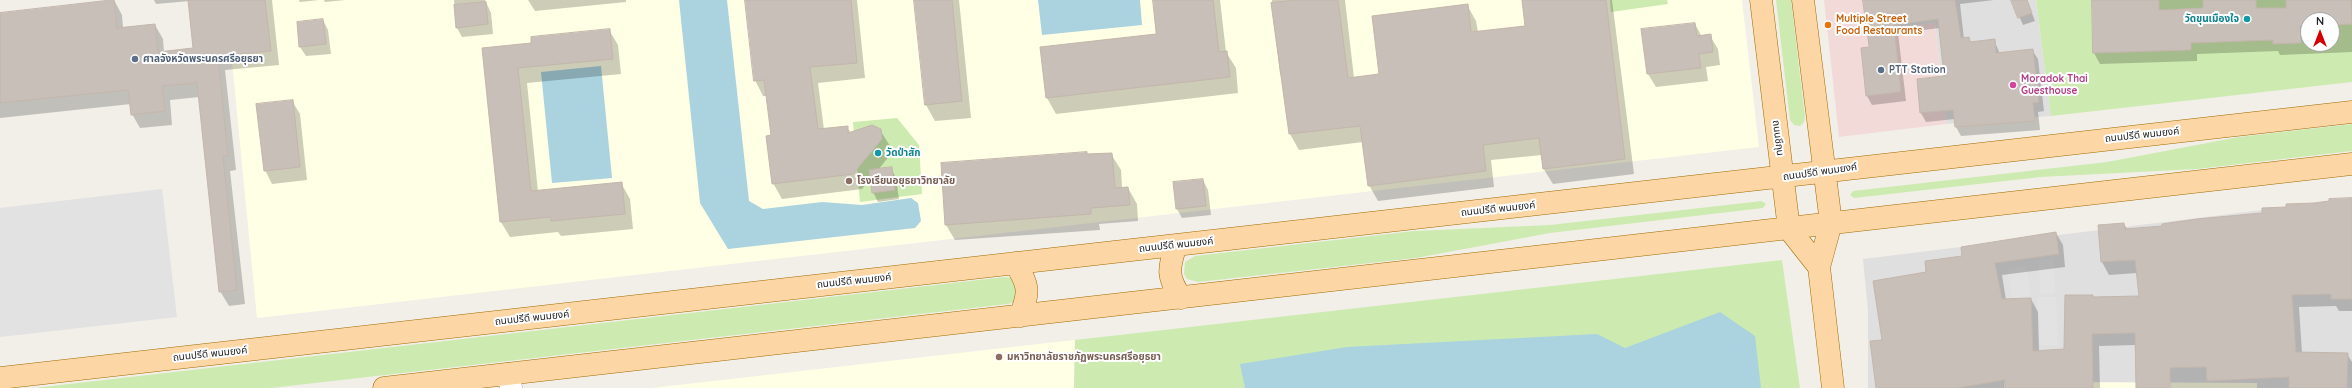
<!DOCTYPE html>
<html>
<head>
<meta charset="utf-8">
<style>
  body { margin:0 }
  #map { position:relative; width:2352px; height:388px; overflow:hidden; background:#f2efe9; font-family:Quicksand,sans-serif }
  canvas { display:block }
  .north { position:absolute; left:2300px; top:12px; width:40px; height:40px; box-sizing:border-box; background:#fff; border:1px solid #a7a7a7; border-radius:50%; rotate:0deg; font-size:11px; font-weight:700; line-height:16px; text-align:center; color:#222 }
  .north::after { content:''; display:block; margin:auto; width:14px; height:18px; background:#d40000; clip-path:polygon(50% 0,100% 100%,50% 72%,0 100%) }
</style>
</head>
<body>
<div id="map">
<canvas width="2352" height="388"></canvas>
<div class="north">N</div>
</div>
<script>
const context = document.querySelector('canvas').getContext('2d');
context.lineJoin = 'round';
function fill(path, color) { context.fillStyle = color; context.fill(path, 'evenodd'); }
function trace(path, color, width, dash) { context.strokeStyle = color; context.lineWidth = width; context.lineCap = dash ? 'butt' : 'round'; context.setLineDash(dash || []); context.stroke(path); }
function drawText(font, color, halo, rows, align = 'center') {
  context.font = font + ' Quicksand,"Noto Sans Thai",sans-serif'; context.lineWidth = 4; context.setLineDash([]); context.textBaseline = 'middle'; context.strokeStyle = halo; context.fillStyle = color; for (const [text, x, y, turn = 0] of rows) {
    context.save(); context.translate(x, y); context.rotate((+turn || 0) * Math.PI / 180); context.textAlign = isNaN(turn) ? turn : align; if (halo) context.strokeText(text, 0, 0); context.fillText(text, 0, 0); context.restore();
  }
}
const residential = new Path2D(`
  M1887 0H2036L2051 116 1946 124 1935 23 1890 28Z
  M2352 199V388H2257V383L2004 382V388H1868V311L1863 259Z`);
const commercial = new Path2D(`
  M1824 0H1887L1890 28 1935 23 1946 124 1839 137Z`);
const education = new Path2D(`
  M226 0H1742L1759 147 257 318Z
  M1075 340 1074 388H652L1047 343Z
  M2004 382 2257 383V388H2004Z`);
const grass = new Path2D(`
  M1610 0H1667L1668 4 1611 12Z
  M1776 0H1791L1805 117 1804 122 1800 126 1794 125 1790 120Z
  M2036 0H2352V82L2051 116ZM2308 20H2332V44H2308Z
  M897 118 919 145 922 194 860 202 853 122Z
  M2352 124V151L2197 169 2041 177 1854 198 1850 195 1853 191 2107 162 2239 137Z
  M1762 201 1766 204 1763 208 1550 233 1416 258 1198 282 1187 279 1184 274 1185 262 1195 256 1414 231 1550 225Z
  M1782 260 1800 388H1074L1075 340Z
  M1005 277 1011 278 1020 286 1014 302 1008 304 271 388H34Z`);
const parking = new Path2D(`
  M162 189 177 317 0 337V208Z
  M2039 259H2054L2055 293 2040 294Z
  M2027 266 2030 296 2012 299 2007 268Z
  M2037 297H2056L2058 345H2039Z`);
const water = new Path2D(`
  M679 0H727L749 201 763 209 822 202 862 205 911 198 918 203 921 221 915 228 728 249 700 203Z
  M1038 0H1140L1142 25 1042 35Z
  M601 66 612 178 552 183 541 72Z
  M1720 312 1755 336 1761 388H1245L1240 364 1347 347 1597 334 1625 348Z`);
const shadow = new Path2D(`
  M114 0 122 15 123 28 155 25 163 39 164 52 194 49 190 1 156 4 154 0H272L279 65 225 70 236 170 230 171 245 304 229 306 220 291 199 97 170 100 172 125 140 128 132 114 131 104 0 118V14Z
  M299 0H319L300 2Z
  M324 0H345L325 2Z
  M454 0H485L491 13 493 34 462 37 457 28Z
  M528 0H626V2L535 11Z
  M746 0H857L865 78 818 83 824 130 847 127 851 133 880 130 890 146V155L878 170 891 168 896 178 899 199 878 202 873 192 871 178 862 189 782 199 773 183 772 136 767 96H763L755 80Z
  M915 0H959L971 118 935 121 926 105Z
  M1154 0H1220L1226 52 1236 68 1238 93 1056 114 1047 98 1158 35Z
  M1272 0H1345L1354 78 1380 75 1467 5 1476 21 1478 32 1526 27 1523 0H1612L1634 174 1553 184 1543 168 1542 155 1491 160 1494 187 1378 201 1369 185 1363 142 1299 150 1290 134 1282 78 1280 74Z
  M1864 0H1994L1960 4 1964 39 1969 38 1971 43 1994 40 2000 54 2032 50 2038 59 2044 111 2038 112 2040 130 1961 136 1956 127 1955 119 1926 122 1921 113 1946 77 1940 28 1898 33 1906 101 1872 105 1867 96 1870 48Z
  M2012 0H2027L2035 21 2023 25Z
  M2106 0H2352V52L2280 55 2278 51 2197 54V61L2100 64 2094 53ZM2308 20H2332V44H2308Z
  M323 20 328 30 331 54 306 56 300 47Z
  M1695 24 1702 37 1710 36 1718 49 1720 65 1706 67 1708 81 1656 87 1648 74 1643 30Z
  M609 30 618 45 621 74 527 83 538 192 621 183 630 199 633 229 561 236 558 232 510 237 501 222 483 49 532 44Z
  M292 101 300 114 307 180 272 184 265 170Z
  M1111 154 1121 170 1122 188H1128L1137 204 1138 221 1099 224 1100 230 955 240 946 225Z
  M1203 180 1208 190 1211 215 1182 218 1177 209Z
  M2352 199V311H2339L2336 306 2299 307 2302 353 2347 354 2352 362V388H2137L2136 345 2099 346 2100 388H1877L1883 341 1927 273 1963 257 2056 233 2063 245 2065 267 2002 275 2006 300 2031 299 2038 312 2039 351 2065 350 2093 296 2094 298 2140 297 2137 273 2109 275 2102 262 2099 226 2124 224 2127 229 2163 227 2263 214 2287 208Z`);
const building = new Path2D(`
  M114 0 117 28 155 24 158 52 193 48 188 0H265L271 51 218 56 228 156H223L237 290 219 292 197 83 162 86 165 111 131 115 128 90 0 103V13Z
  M745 0H851L857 63 810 67 818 129 848 126V133L872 125 881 129 882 139 853 174 772 184 766 136 771 135 764 80 754 81Z
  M914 0H952L962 101 925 105Z
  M1153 0H1213L1219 52 1227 51 1230 77 1046 98 1040 47 1156 34Z
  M1297 0H1338L1348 78 1379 74 1372 16 1468 4 1471 32 1525 26 1522 0H1606L1625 159 1543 169 1539 138 1483 145 1486 171 1368 186 1360 126 1289 134 1271 3Z
  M1863 0H1955L1961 38 1969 37 1970 42 1995 39 1996 53 2033 49 2039 102 2033 103 2035 121 1955 127 1953 110 1920 113 1917 79 1944 76 1938 19 1894 25 1901 92 1866 96 1861 48 1869 47Z
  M2011 0H2027L2032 13 2018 18Z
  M2092 0H2159V10L2203 8V0H2256V8H2286V0H2351L2352 24 2332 25V20H2308V26H2300L2301 43 2273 44V40L2191 43V50L2093 53Z
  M486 2 488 24 456 28 454 5Z
  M323 19 326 44 299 47 297 22Z
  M1695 23 1697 36 1711 34 1713 52 1699 54 1701 68 1647 74 1641 29Z
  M610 29 613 59 518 68 531 191 622 182 625 214 551 221 550 217 500 222 482 48 531 43V37Z
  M293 100 300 167 264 171 256 104Z
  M1087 152V154L1112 153 1115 188 1128 187 1130 205 1091 208V214L945 225 941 163Z
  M892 167 895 190 872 193 869 170Z
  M1203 179 1206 206 1176 209 1173 182Z
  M2352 198V299H2331V294L2292 295 2296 352 2348 353 2347 388H2289V377L2207 381 2206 367 2170 368V388H2136L2135 333 2092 334 2093 388H2005V380L1957 388H1876L1870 341 1882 340 1873 281 1926 272 1925 261 1962 256 1961 247 2056 232 2059 254 1995 263 2002 299 2031 298 2033 351 2064 349 2065 295H2093V297L2139 296 2135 260 2101 262 2098 225 2124 223 2125 229 2162 226V224L2197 219 2262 213V208L2286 207V204L2314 203 2329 201V199Z`);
const minor = new Path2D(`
  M509 374 511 388`);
const major = new Path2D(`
  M1761 0 1789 229 1819 267
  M1803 0 1831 223 1819 267 1833 388
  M1176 245C1168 269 1167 277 1181 298
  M1015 263C1029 285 1030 292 1020 316
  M0 378 2352 112
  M384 388 2352 164`);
const markers = [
  [2247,19,4,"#0f9aa8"],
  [1828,25,4,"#e8710a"],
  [135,59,4,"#5c6f8a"],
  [1881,70,4,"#5c6f8a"],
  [2013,85,4,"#d1479c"],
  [878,153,4,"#0f9aa8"],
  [849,181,4,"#8d6e63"],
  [999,357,4,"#8d6e63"]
];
const foodNames = [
  ["Multiple Street",1836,19],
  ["Food Restaurants",1836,31]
];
const cultureNames = [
  ["วัดขุนเมืองใจ",2239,19],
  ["วัดป่าสัก",886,153,"left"]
];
const serviceNames = [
  ["ศาลจังหวัดพระนครศรีอยุธยา",143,59],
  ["PTT Station",1889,70]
];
const hotelNames = [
  ["Moradok Thai",2021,79],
  ["Guesthouse",2021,91]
];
const streetNames = [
  ["ถนนปรีดี พนมยงค์",2142,135,-6],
  ["ถนนชีกุน",1778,138,83],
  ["ถนนปรีดี พนมยงค์",1820,172,-8],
  ["ถนนปรีดี พนมยงค์",1498,209,-6],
  ["ถนนปรีดี พนมยงค์",1176,245,-6],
  ["ถนนปรีดี พนมยงค์",854,281,-6],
  ["ถนนปรีดี พนมยงค์",532,318,-6],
  ["ถนนปรีดี พนมยงค์",210,354,-6]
];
const educationNames = [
  ["โรงเรียนอยุธยาวิทยาลัย",857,181],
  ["มหาวิทยาลัยราชภัฏพระนครศรีอยุธยา",1007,357]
];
fill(residential, '#e0dfdf');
fill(commercial, '#f2dad9');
fill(education, '#ffffe5');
fill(grass, '#cdebb0');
fill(parking, '#e2e2e2');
fill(water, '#aad3df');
fill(shadow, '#0003');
fill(building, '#c7bfb8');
trace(building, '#c4b6ab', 1);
trace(minor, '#a9a9a9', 23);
trace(major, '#a06b00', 23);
trace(minor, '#fff', 22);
trace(major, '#fcd6a4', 22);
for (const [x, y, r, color] of markers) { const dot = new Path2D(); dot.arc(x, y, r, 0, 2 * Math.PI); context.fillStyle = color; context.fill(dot); trace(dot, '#fff', 1.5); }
drawText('bold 10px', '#c56008', '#fff', foodNames, 'left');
drawText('bold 10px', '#0d838f', '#fff', cultureNames, 'right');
drawText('bold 10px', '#4e5e75', '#fff', serviceNames, 'left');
drawText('bold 10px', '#b23c85', '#fff', hotelNames, 'left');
drawText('10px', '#222', '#fff', streetNames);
drawText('bold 10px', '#785e54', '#fff', educationNames, 'left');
</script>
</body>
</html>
